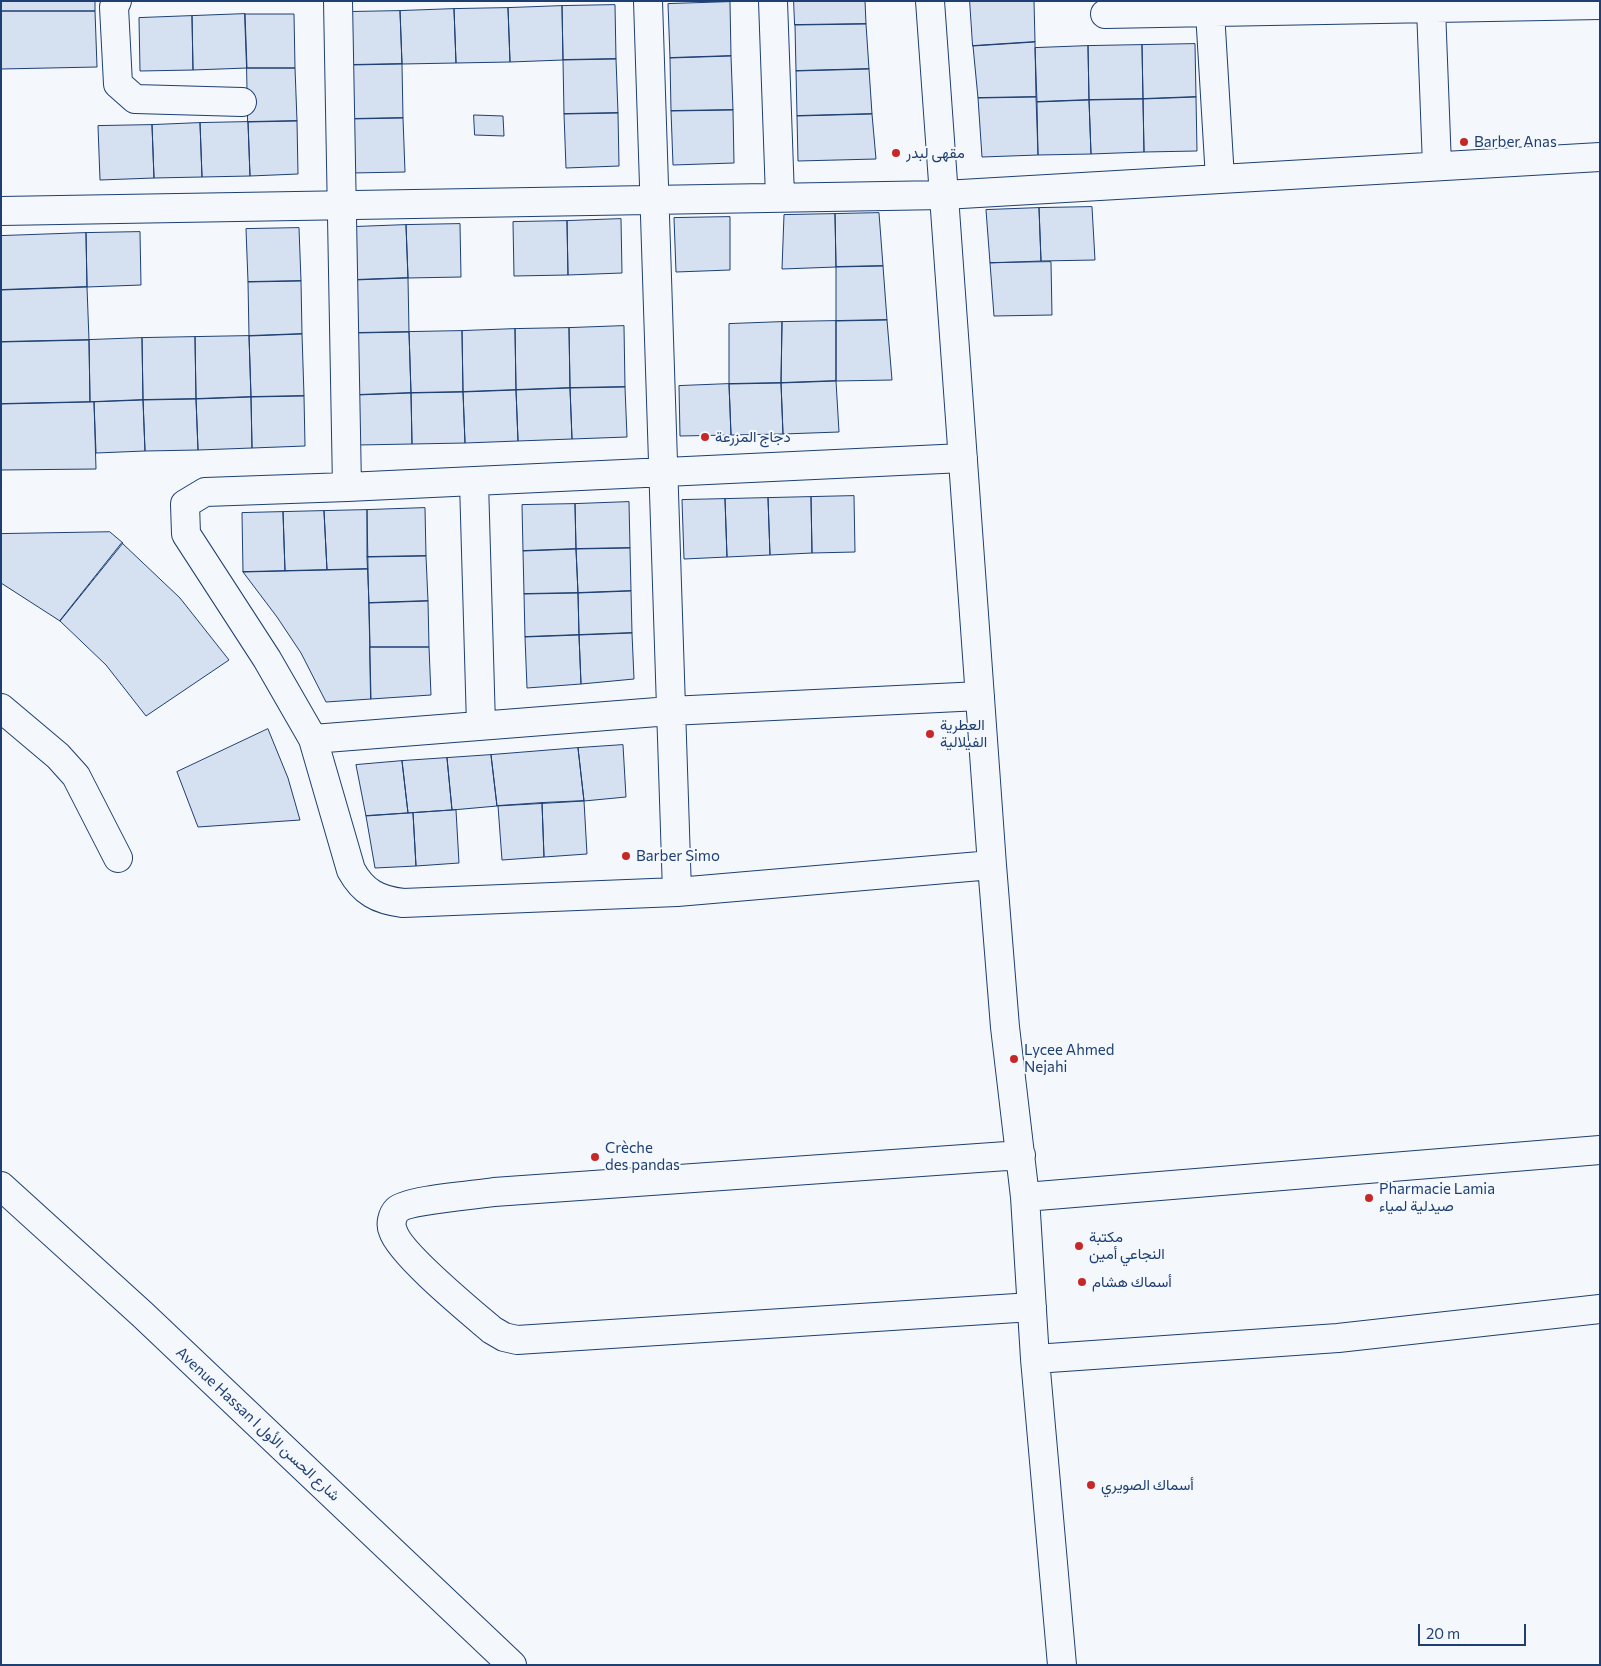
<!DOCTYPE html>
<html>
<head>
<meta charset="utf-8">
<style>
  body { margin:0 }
  #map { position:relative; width:1601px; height:1666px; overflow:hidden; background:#f4f7fb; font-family:Commissioner,sans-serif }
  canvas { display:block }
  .frame { position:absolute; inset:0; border:2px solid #1d3f73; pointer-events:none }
  .scale { position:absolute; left:1418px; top:1624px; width:108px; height:22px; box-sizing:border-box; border:2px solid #1d3f73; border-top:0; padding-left:6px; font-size:15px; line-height:18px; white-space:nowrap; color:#1d3f73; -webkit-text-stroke:4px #f4f7fb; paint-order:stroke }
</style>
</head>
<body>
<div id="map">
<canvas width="1601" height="1666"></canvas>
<div class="frame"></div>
<div class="scale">20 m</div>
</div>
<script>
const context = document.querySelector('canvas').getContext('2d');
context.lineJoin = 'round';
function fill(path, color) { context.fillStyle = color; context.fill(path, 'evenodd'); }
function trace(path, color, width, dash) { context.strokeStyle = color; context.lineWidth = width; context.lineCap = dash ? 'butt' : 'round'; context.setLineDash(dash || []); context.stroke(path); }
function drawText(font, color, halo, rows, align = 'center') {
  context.font = font + ' Commissioner,Vazirmatn,sans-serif'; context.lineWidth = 4; context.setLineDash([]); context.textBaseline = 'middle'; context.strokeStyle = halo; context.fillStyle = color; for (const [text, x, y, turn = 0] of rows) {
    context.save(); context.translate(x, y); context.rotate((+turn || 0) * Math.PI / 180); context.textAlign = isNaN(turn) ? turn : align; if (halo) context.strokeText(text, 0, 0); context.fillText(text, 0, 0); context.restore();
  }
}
const building = new Path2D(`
  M1 1H95V11H1Z
  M794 1H865L866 24 795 25Z
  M970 1H1034L1035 42 973 46Z
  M730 2 731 56 670 58 668 4Z
  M615 5 616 59 563 60 562 6Z
  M562 6 563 60 510 62 508 8Z
  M508 8 510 62 456 63 454 9Z
  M454 9 456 63 402 64 400 11Z
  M1 11H95L97 67 1 69Z
  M400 11 402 64 349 65 347 12Z
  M245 14 247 68 193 70 192 16Z
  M245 14H294L295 68H247Z
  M192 16 193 70 140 71 139 18Z
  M866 24 869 69 796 71 795 25Z
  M1035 42 1036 97 978 98 973 46Z
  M1195 44 1196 97 1143 99 1142 45Z
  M1142 45 1143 99 1089 100 1088 46Z
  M1088 46 1089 100 1037 102 1035 48Z
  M731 56 733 110 671 111 670 58Z
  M616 59 618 113 564 114 563 60Z
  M402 64 403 118 350 119 349 65Z
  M247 68H295L297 121 248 122Z
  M869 69 872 114 797 116 796 71Z
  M1036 97 1038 155 982 157 978 98Z
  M1196 97 1197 151 1144 152 1143 99Z
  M1143 99 1144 152 1091 154 1089 100Z
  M1089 100 1091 154 1038 155 1037 102Z
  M733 110 734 163 673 165 671 111Z
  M618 113 619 166 566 168 564 114Z
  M872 114 876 159 798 161 797 116Z
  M474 115 503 116 504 136 475 135Z
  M403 118 405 172 351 173 350 119Z
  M297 121 298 174 250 176 248 122Z
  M248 122 250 176 202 177 200 123Z
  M200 123 202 177 154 178 152 125Z
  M152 125 154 178 100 180 98 126Z
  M1092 207 1095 260 1041 261 1039 208Z
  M1039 208 1041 261 990 263 986 210Z
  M879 213 883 266 836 267 835 214Z
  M835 214 836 267 782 269 784 215Z
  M730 217V270L676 272 674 218Z
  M621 219 622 273 568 275 567 221Z
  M567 221 568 275 514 276 513 222Z
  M460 224 461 277 408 278 406 225Z
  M406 225 408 278 354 280 353 227Z
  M299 228 301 281 248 282 246 229Z
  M140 232 141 285 87 287 86 233Z
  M86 233 87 287 1 290V236Z
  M1051 262 1052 315 994 316 990 263Z
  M883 266 887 320 836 321V267Z
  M408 278 409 332 355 333 354 280Z
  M301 281 302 334 249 336 248 282Z
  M87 287 89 340 1 342V290Z
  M887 320 892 380 836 381V321Z
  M836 321V381L781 383 782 322Z
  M782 322 781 383 729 384V324Z
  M624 326 625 387 570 388 569 328Z
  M569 328 570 388 516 390 515 329Z
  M515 329 516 390 463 392 462 331Z
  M462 331 463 392 411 393 409 332Z
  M409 332 411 393 357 395 355 333Z
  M302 334 304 396 251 397 249 336Z
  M249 336 251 397 196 399 195 337Z
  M195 337 196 399 143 400 142 338Z
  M142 338 143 400 90 402 89 340Z
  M89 340 90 402 1 404V342Z
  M836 381 839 432 783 434 781 383Z
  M781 383 783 434 731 435 729 384Z
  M729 384 731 435 680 436 679 386Z
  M625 387 627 437 572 439 570 388Z
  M570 388 572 439 518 441 516 390Z
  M516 390 518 441 465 443 463 392Z
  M463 392 465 443 412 444 411 393Z
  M411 393 412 444 358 445 357 395Z
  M304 396 305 446 252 448 251 397Z
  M251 397 252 448 198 450 196 399Z
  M196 399 198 450 145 451 143 400Z
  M143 400 145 451 96 453 94 402Z
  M94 402 96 469 1 470V404Z
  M854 496 855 552 812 553 811 497Z
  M811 497 812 553 770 555 768 498Z
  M768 498 770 555 727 557 725 499Z
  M725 499 727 557 684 559 682 500Z
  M629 502 630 548 576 549 575 504Z
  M575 504 576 549 523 551 522 505Z
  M425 508 426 556 367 557V510Z
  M367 510 368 569 327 570 324 511Z
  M324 511 327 570 285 571 283 512Z
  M283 512 285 571 243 572 242 513Z
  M110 532 123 543 60 621 1 583V534Z
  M122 543 180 598 229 660 146 716 106 665 60 621Z
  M630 548 631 591 578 593 576 549Z
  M576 549 578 593 524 594 523 551Z
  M426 556 428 601 369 603 367 557Z
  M368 569 371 699 326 702 301 653 277 617 243 572Z
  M631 591 632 633 579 635 578 593Z
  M578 593 579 635 525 637 524 594Z
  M428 601 429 647H370L369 603Z
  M632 633 634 679 581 684 579 635Z
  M579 635 581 684 527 688 525 637Z
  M370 647H429L431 695 371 699Z
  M268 729 288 778 300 820 198 827 177 772Z
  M623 745 626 797 584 801 578 748Z
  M578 748 584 801 497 806 491 755Z
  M491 755 497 806 452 810 447 758Z
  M447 758 452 810 408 813 402 761Z
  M402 761 408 813 366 816 356 765Z
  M584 801 587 854 544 857 542 803Z
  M542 803 544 857 502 860 498 806Z
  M456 810 459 863 416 866 413 813Z
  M413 813 416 866 375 868 366 816Z`);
const minor = new Path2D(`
  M117 1 114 7 118 84 135 99 242 102
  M338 1 347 487
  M648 1 677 892
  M773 1 780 197
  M930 1 992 865 1005 1027 1025 1197 1035 1359 1062 1665
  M1431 8 1437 166
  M1210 12 1220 179
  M1105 14 1600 5
  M1 211 944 195 1600 157
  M963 458 347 487 205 492 185 504 186 534 267 659 313 739 351 870C363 892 378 900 403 903L677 892 992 865
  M474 482 481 725
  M1 708 58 756 76 776 118 858
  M313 739 670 711 980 696
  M1021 1155 494 1192C476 1195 407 1200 397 1210 392 1215 390 1225 393 1231 400 1254 471 1312 492 1330L504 1337 517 1340 1032 1307
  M1025 1197 1600 1150
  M1035 1359 1338 1338 1600 1309`);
const major = new Path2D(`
  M1 1186 142 1314 512 1665`);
const markers = [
  [1464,142,5,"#c62828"],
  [896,153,5,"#c62828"],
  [705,437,5,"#c62828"],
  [930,734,5,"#c62828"],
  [626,856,5,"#c62828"],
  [1014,1059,5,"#c62828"],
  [595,1157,5,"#c62828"],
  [1369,1198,5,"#c62828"],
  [1079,1246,5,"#c62828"],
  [1082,1282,5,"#c62828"],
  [1091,1485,5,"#c62828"]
];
const poiNames = [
  ["Barber Anas",1474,142],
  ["مقهى لبدر",906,153],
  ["دجاج المزرعة",715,437],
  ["العطرية",940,725],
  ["الفيلالية",940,742],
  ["Barber Simo",636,856],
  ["Lycee Ahmed",1024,1050],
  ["Nejahi",1024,1067],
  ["Crèche",605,1148],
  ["des pandas",605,1165],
  ["Pharmacie Lamia",1379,1189],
  ["صيدلية لمياء",1379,1206],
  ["مكتبة",1089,1237],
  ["النجاعي أمين",1089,1254],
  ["أسماك هشام",1092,1282],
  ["أسماك الصويري",1101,1485]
];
const streetNames = [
  ["Avenue Hassan I شارع الحسن الأول",258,1424,43]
];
fill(building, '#d5e0f0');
trace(building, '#1d3f73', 1);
trace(minor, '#1d3f73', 30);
trace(major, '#1d3f73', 30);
trace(minor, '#f4f7fb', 28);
trace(major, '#f4f7fb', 28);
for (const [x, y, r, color] of markers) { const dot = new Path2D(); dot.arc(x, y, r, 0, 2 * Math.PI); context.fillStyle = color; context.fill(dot); trace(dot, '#f4f7fb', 2); }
drawText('15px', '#1d3f73', '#f4f7fb', poiNames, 'left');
drawText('15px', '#1d3f73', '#f4f7fb', streetNames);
</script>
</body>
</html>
